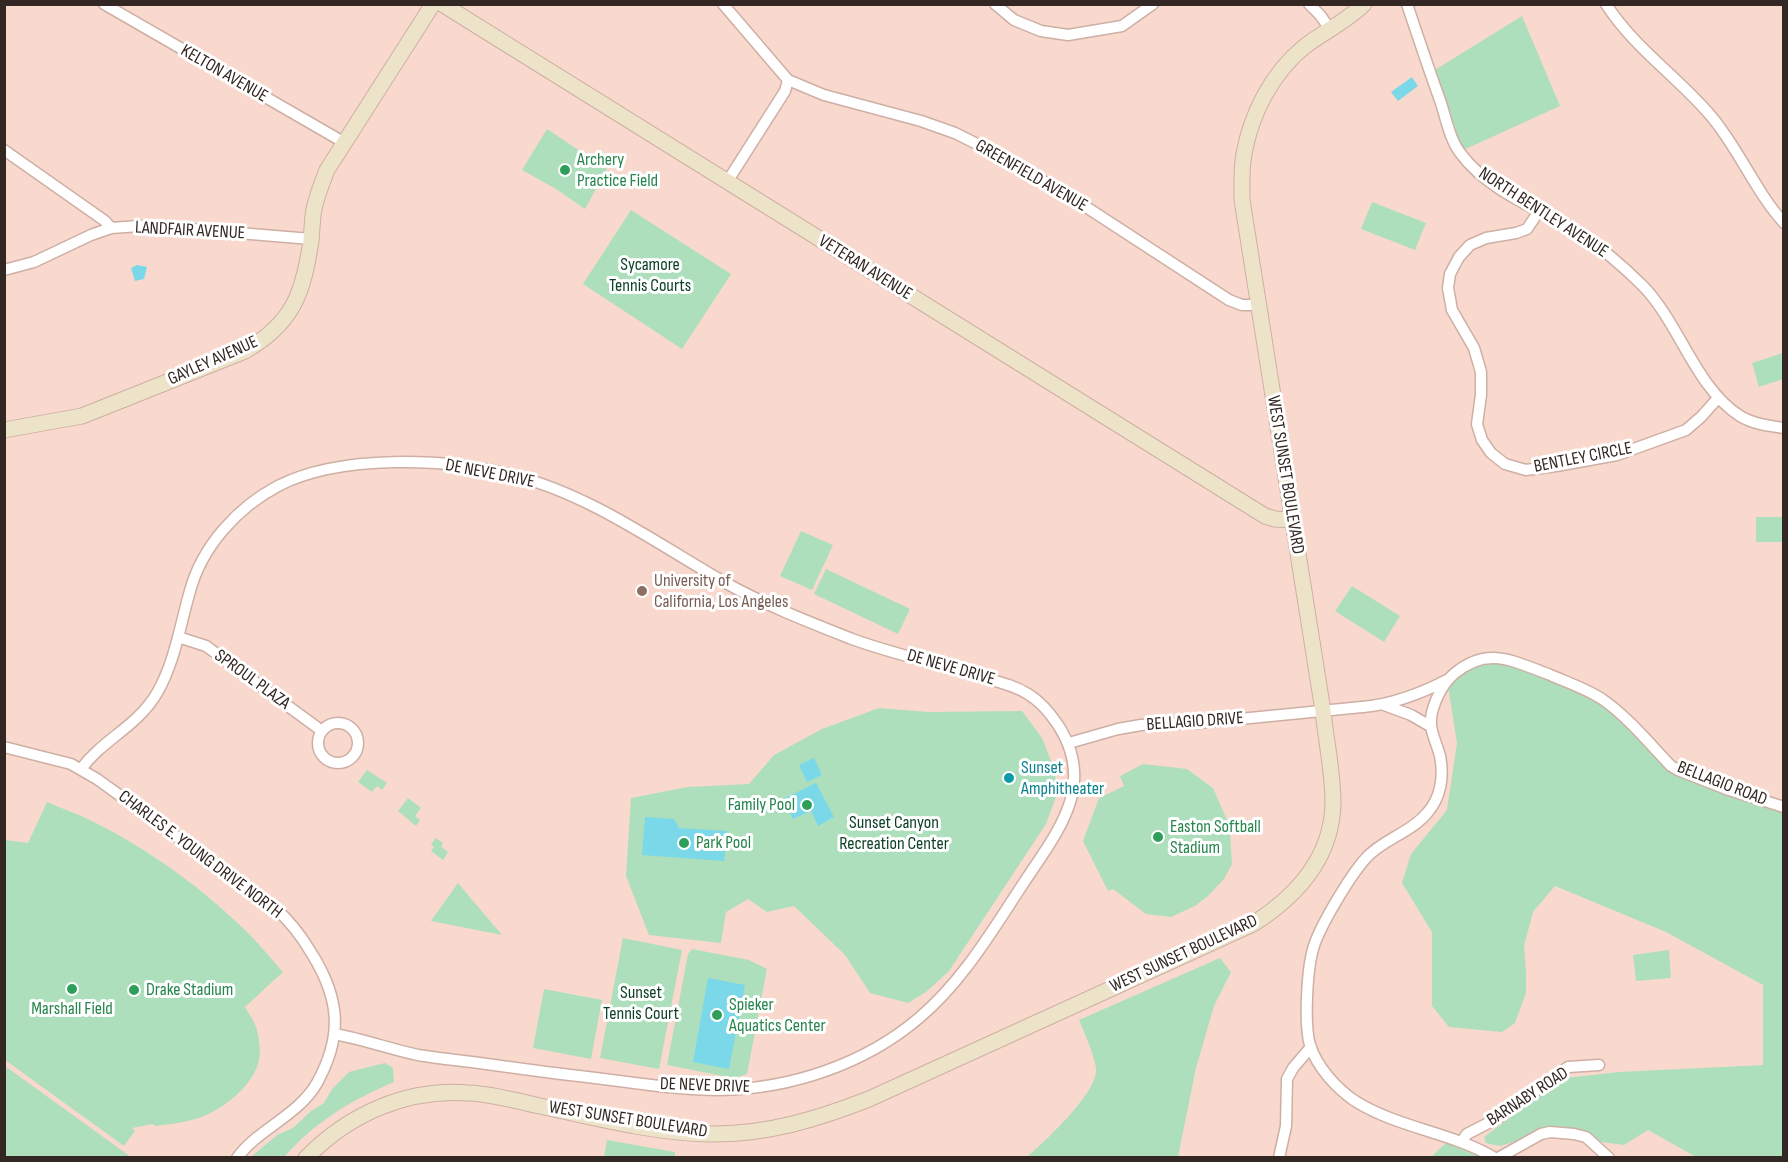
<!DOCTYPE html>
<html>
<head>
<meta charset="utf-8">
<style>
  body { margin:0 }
  #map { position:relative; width:1788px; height:1162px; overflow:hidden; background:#f9d9cd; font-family:"Sofia Sans Condensed",sans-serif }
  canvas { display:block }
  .frame { position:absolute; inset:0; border:6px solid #322722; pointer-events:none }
</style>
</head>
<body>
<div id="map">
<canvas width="1788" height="1162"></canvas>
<div class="frame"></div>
</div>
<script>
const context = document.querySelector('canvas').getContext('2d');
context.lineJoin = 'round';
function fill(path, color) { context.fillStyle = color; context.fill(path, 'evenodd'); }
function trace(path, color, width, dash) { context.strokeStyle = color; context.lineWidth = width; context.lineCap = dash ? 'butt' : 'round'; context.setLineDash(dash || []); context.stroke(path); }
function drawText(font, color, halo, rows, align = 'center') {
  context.font = font + ' "Sofia Sans Condensed",sans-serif'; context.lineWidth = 6; context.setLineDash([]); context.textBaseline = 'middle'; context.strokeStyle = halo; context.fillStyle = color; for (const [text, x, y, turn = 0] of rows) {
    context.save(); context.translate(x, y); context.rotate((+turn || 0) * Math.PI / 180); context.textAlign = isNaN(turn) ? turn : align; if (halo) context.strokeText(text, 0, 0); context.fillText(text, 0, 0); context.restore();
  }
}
const green = new Path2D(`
  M1522 16 1560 106 1459 152 1430 73Z
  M547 129 607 169 585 209 556 189 522 170Z
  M1372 202 1426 223 1415 250 1361 229Z
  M631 210 731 274 682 349 583 284Z
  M1783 353V379L1759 387 1752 363Z
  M1756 517H1783V542H1756Z
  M801 531 833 545 812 590 780 576Z
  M826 569 910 609 898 634 814 594Z
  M1352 586 1400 616 1384 642 1335 611Z
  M1504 659 1601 699 1671 766 1783 807V1157H1696L1648 1130 1624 1145 1541 1134 1500 1146 1486 1143 1484 1137 1557 1082 1566 1078 1619 1072 1763 1065V985L1666 932 1555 886 1533 912 1524 946 1526 972V993L1515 1023 1502 1032 1449 1027 1432 1006V932L1402 883 1411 854 1447 810 1457 743 1447 680 1466 664Z
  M879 708 928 712 1022 711 1042 738 1055 771 1056 797 1046 824 949 971 926 992 908 1003 870 993 845 955 794 906 767 912 748 899 726 912 721 943 649 935 626 876 631 798 688 787 749 784 774 755 822 729Z
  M1143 764 1187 769 1213 788 1227 820 1230 833 1232 864 1224 879 1208 896 1195 906 1171 917 1146 914 1113 889 1108 891 1083 841 1099 798 1124 786 1120 776Z
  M367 770 387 783 382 790 377 786 372 792 358 782Z
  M408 798 421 808 415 816 420 820 416 826 398 811Z
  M47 802C62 809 79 814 94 822 150 850 205 890 249 934 261 946 272 960 283 972L245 1007C248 1013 254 1020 256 1027 259 1036 261 1051 259 1060 254 1084 227 1106 206 1115 190 1122 172 1124 155 1126L153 1124 132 1128 135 1131 124 1146 5 1060V840L28 843Z
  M436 838 443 843 441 847 448 852 443 860 431 851 434 847 431 844Z
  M458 883 502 935 431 921Z
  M623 938 682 950 659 1069 600 1058Z
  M692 949 749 960 767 969 747 1074 733 1078 667 1065 688 954Z
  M1669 950 1671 978 1636 981 1633 955Z
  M1220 958 1231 972 1214 1006 1196 1068 1178 1157H1027C1044 1142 1099 1092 1096 1068 1095 1057 1084 1032 1079 1020Z
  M544 989 602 1000 591 1059 533 1048Z
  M385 1063 393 1068 394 1082C350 1101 316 1121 284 1157H251L277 1135 293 1128 311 1111 324 1103 332 1089 349 1072Z
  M4 1066H5L131 1157H5Z
  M607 1140 675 1152V1157H604Z
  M1446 1143 1481 1157H1431Z`);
const water = new Path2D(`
  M1412 77 1418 86 1398 101 1391 92Z
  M137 265 147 267 144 279 135 281 131 268Z
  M814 758 822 775 807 782 799 765Z
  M816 783 834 817 818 826 811 811 793 819 783 799Z
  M645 817 674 819 679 828 727 831 724 861 642 855Z
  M708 978 745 985 729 1069 693 1062Z`);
const street = new Path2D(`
  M104 4 345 143
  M723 4 788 80 785 91 727 182
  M995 4 1014 20 1041 31 1068 35 1122 26 1153 4
  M1309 4 1320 15 1330 29
  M1407 4C1418 37 1429 70 1441 103 1446 119 1450 140 1461 154 1487 189 1535 208 1573 229 1595 242 1624 267 1643 286 1680 324 1695 387 1740 416 1753 424 1769 426 1784 428
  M1606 4C1634 48 1678 77 1711 116 1739 149 1755 191 1784 223
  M788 80 824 95 921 121 955 133 1003 157 1083 205 1229 300 1242 305H1258
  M4 150 105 221 111 228
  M1539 211 1527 229 1516 233 1486 238 1470 245 1459 257 1450 274 1448 288 1452 310 1474 348 1481 372V395L1477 424 1482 440 1491 453 1505 464 1526 470 1556 466 1617 455 1686 430 1701 417 1718 398
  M4 270 34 262 91 235 111 228 139 226 166 227 311 239
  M178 637 206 646 322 731
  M1384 705 1411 715 1430 726
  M1363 707C1394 704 1420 694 1447 680
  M318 743a20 20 0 1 1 40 0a20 20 0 1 1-40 0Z
  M1069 743 1118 729 1141 725 1199 723 1362 707
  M4 747 71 764 97 779C133 805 169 831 205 857 228 873 253 889 275 908 290 921 302 937 312 954 340 999 343 1036 317 1083 298 1116 259 1128 237 1158
  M81 769C103 739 137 727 157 693 175 662 180 625 190 591 202 546 238 507 278 486 340 454 446 458 512 475 589 494 656 543 724 582 765 605 809 622 852 639 893 654 936 663 977 676 994 681 1012 684 1028 694 1041 702 1049 712 1058 725 1097 785 1058 831 1025 881 993 929 964 980 919 1018 865 1064 791 1089 719 1090 673 1090 626 1081 579 1076 544 1072 508 1067 472 1062 454 1060 436 1058 418 1055 390 1049 363 1039 334 1034
  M1462 1141 1467 1134 1500 1117 1568 1067 1599 1065
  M1279 1158 1286 1126 1287 1079 1293 1068 1311 1047
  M1495 1158C1451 1132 1398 1128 1355 1101 1336 1088 1317 1067 1310 1045 1304 1025 1307 970 1313 949 1319 927 1350 876 1366 858 1383 839 1411 833 1428 812 1441 797 1444 776 1440 756 1436 740 1428 730 1432 712 1436 698 1443 683 1455 673 1488 646 1512 661 1548 674 1566 682 1585 688 1602 699 1628 717 1649 743 1671 766L1678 770 1729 790 1784 807
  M1498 1158 1541 1134 1550 1132 1574 1134 1586 1137 1609 1158`);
const secondary = new Path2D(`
  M442 4 1265 516 1275 519 1293 520
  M4 430 82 416 245 351C293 323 303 294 311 241 312 231 312 220 314 209 317 195 322 183 327 170L433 4
  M306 1158C349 1114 407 1088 469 1093 493 1094 517 1101 540 1106 595 1118 654 1133 710 1134 766 1135 818 1119 869 1099L1253 924C1297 896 1332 858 1333 803 1333 772 1326 741 1323 711L1242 200C1242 184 1241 169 1244 154 1251 114 1272 73 1304 47 1323 32 1346 22 1364 4`);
const markers = [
  [565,170,6,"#2e9e5b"],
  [642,591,6,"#8d6e63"],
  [1009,778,6,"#0f9aa8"],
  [807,805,6,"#2e9e5b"],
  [1158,837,6,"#2e9e5b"],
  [684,843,6,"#2e9e5b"],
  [72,989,6,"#2e9e5b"],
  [134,990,6,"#2e9e5b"],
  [717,1015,6,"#2e9e5b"]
];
const streetNames = [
  ["KELTON AVENUE",224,74,30],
  ["GREENFIELD AVENUE",1031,176,30],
  ["NORTH BENTLEY AVENUE",1543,213,33],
  ["LANDFAIR AVENUE",190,231,3],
  ["VETERAN AVENUE",865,268,32],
  ["GAYLEY AVENUE",213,361,-24],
  ["BENTLEY CIRCLE",1583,458,-11],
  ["DE NEVE DRIVE",490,474,11],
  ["WEST SUNSET BOULEVARD",1285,475,81],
  ["DE NEVE DRIVE",951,668,16],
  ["SPROUL PLAZA",252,680,36],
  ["BELLAGIO DRIVE",1195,722,-4],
  ["BELLAGIO ROAD",1722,784,21],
  ["CHARLES E. YOUNG DRIVE NORTH",200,855,37],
  ["WEST SUNSET BOULEVARD",1184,954,-25],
  ["DE NEVE DRIVE",705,1086,2],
  ["BARNABY ROAD",1528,1097,-33],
  ["WEST SUNSET BOULEVARD",628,1120,9]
];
const leisureNames = [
  ["Archery",577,160],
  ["Practice Field",577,181],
  ["Family Pool",795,805,"right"],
  ["Easton Softball",1170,827],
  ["Stadium",1170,848],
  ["Park Pool",696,843],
  ["Drake Stadium",146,990],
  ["Spieker",729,1005],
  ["Aquatics Center",729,1026],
  ["Marshall Field",72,1009,"center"]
];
const parkNames = [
  ["Sycamore",650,265],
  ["Tennis Courts",650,286],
  ["Sunset Canyon",894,823],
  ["Recreation Center",894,844],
  ["Sunset",641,993],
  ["Tennis Court",641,1014]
];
const educationNames = [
  ["University of",654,581],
  ["California, Los Angeles",654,602]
];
const cultureNames = [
  ["Sunset",1021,768],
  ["Amphitheater",1021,789]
];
fill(green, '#addfbd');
fill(water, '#7ad8e9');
trace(street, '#ceafa4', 13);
trace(secondary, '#ceafa4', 17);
trace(street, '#fff', 10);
trace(secondary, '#ece3c9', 15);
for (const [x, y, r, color] of markers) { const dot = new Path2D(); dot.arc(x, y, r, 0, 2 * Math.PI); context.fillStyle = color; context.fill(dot); trace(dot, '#fff', 2); }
drawText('18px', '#322722', '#fff', streetNames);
drawText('18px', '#27864d', '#fff', leisureNames, 'left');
drawText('18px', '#0e4226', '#fff', parkNames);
drawText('18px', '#785e54', '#fff', educationNames, 'left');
drawText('18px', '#0d838f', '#fff', cultureNames, 'left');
</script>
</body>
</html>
